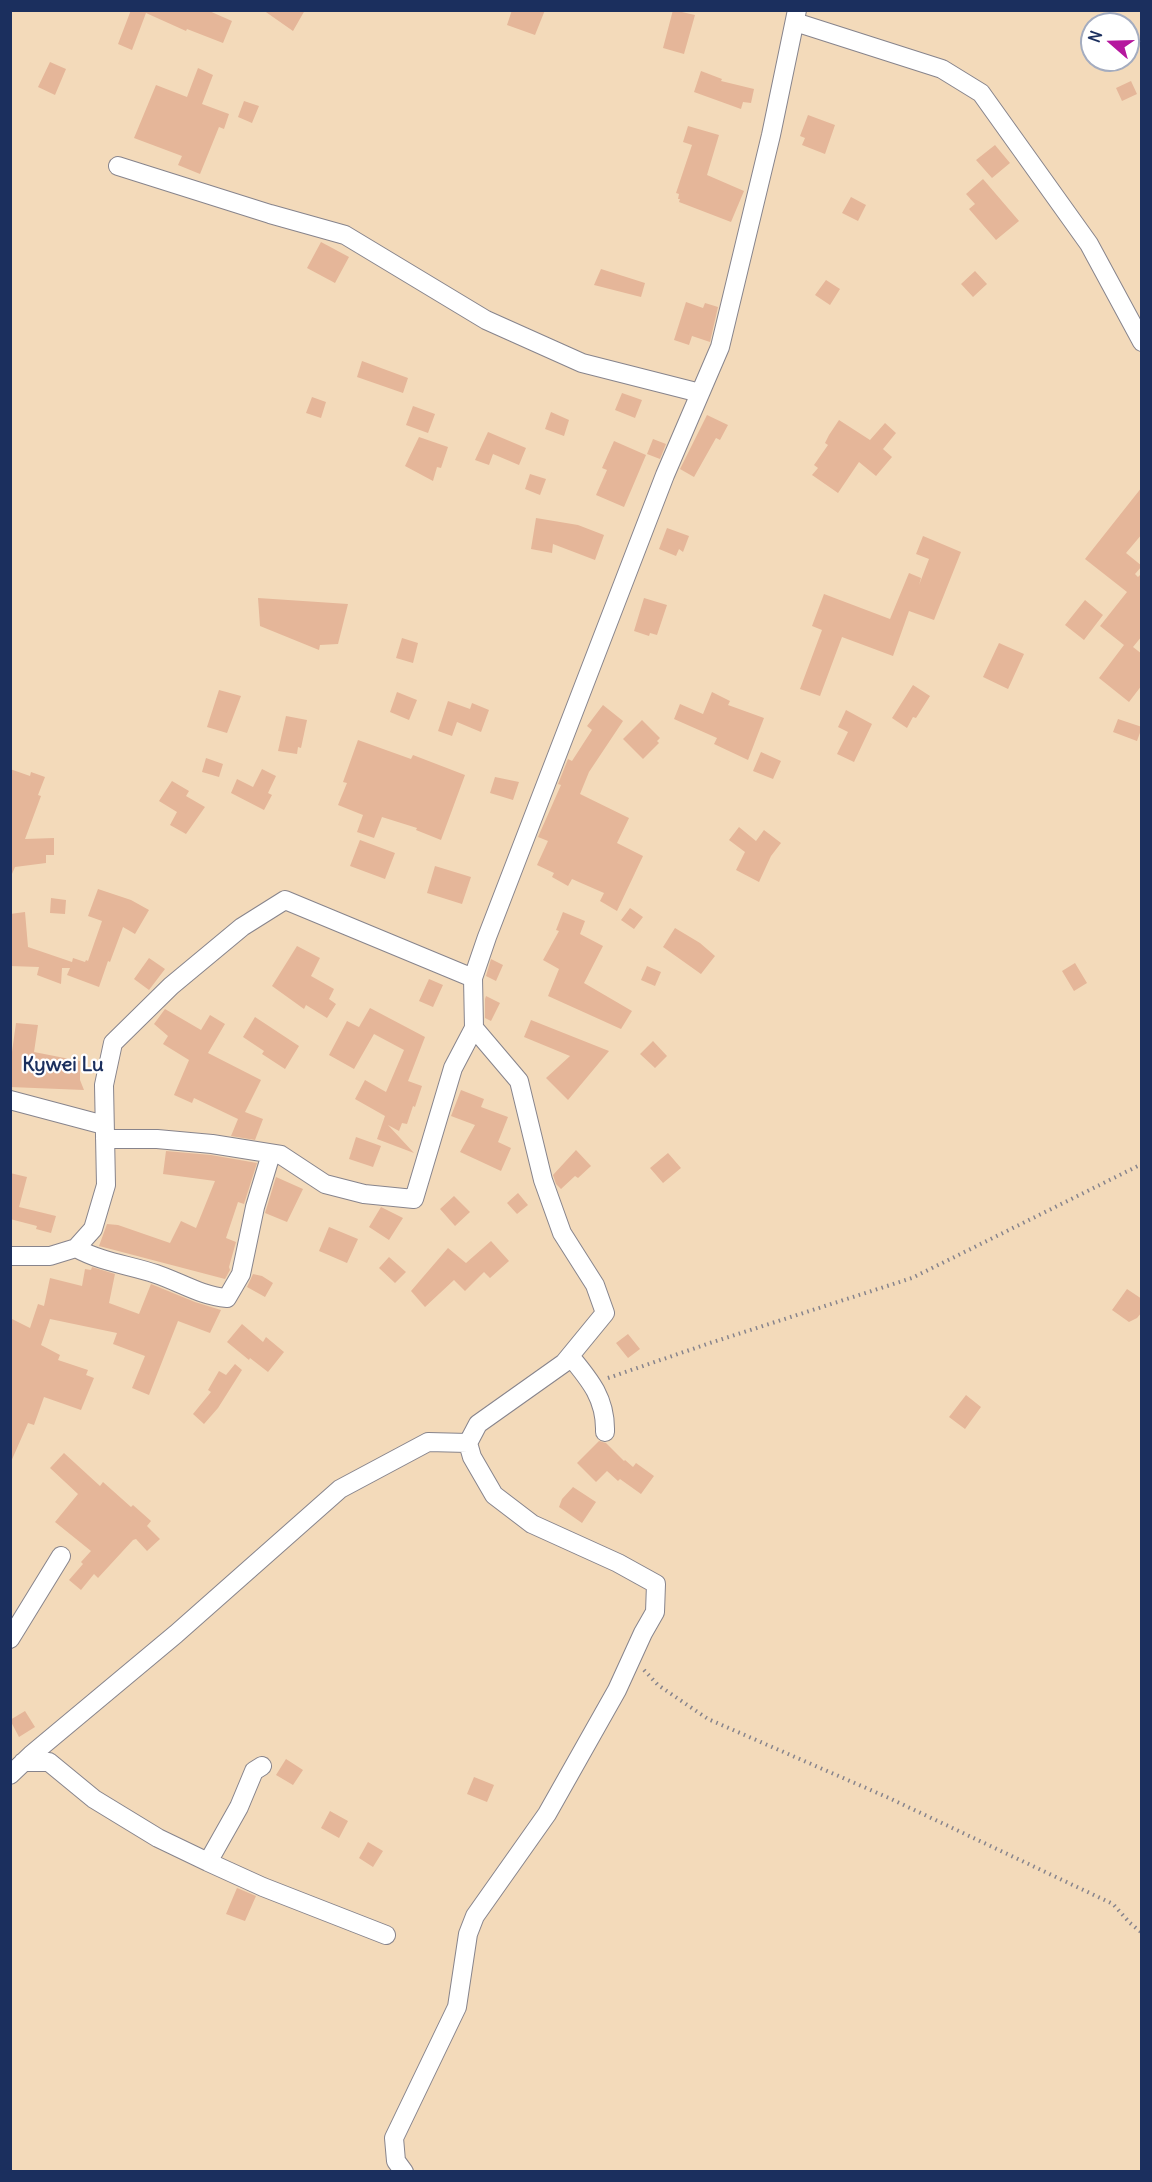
<!DOCTYPE html>
<html>
<head>
<meta charset="utf-8">
<style>
  body { margin:0 }
  #map { position:relative; width:1152px; height:2182px; overflow:hidden; background:#f3daba; font-family:Delius,sans-serif }
  canvas { display:block }
  .frame { position:absolute; inset:0; border:12px solid #1b2f5e; pointer-events:none }
  .north { position:absolute; left:1080px; top:12px; width:60px; height:60px; box-sizing:border-box; background:#fff; border:2px solid #a4acbf; border-radius:50%; rotate:290deg; font-size:16px; font-weight:700; line-height:24px; text-align:center; color:#1b2f5e }
  .north::after { content:''; display:block; margin:auto; width:21px; height:27px; background:#b5179e; clip-path:polygon(50% 0,100% 100%,50% 72%,0 100%) }
</style>
</head>
<body>
<div id="map">
<canvas width="1152" height="2182"></canvas>
<div class="frame"></div>
<div class="north">N</div>
</div>
<script>
const context = document.querySelector('canvas').getContext('2d');
context.lineJoin = 'round';
function fill(path, color) { context.fillStyle = color; context.fill(path, 'evenodd'); }
function trace(path, color, width, dash) { context.strokeStyle = color; context.lineWidth = width; context.lineCap = dash ? 'butt' : 'round'; context.setLineDash(dash || []); context.stroke(path); }
function drawText(font, color, halo, rows, align = 'center') {
  context.font = font + ' Delius,sans-serif'; context.lineWidth = 4.5; context.setLineDash([]); context.textBaseline = 'middle'; context.strokeStyle = halo; context.fillStyle = color; for (const [text, x, y, turn = 0] of rows) {
    context.save(); context.translate(x, y); context.rotate((+turn || 0) * Math.PI / 180); context.textAlign = isNaN(turn) ? turn : align; if (halo) context.strokeText(text, 0, 0); context.fillText(text, 0, 0); context.restore();
  }
}
const building = new Path2D(`
  M131 10H207L232 21 223 43 187 29 186 31 146 13 132 50 118 44Z
  M263 10H305L293 31Z
  M512 10H545L535 35 507 25Z
  M673 10 695 15 684 54 663 48Z
  M50 62 66 69 55 95 38 87Z
  M198 68 213 75 202 104 229 114 224 129 219 127 200 174 178 165 182 156 134 138 156 85 187 97Z
  M701 71 722 79 721 81 754 89 751 103 743 102 741 109 694 92Z
  M1131 81 1137 94 1122 101 1116 88Z
  M244 101 259 106 252 123 238 117Z
  M808 115 835 125 825 154 802 145 805 138 800 136Z
  M688 126 719 135 707 175 744 191 731 222 679 202 680 199H678L679 194 676 193 692 145 683 142Z
  M995 145 1010 163 992 178 976 160Z
  M983 179 1019 221 996 240 969 209 975 204 966 194Z
  M851 197 866 205 858 221 842 213Z
  M321 242 349 257 335 283 307 268Z
  M601 269 645 283 641 297 594 285Z
  M975 271 987 284 973 297 961 284Z
  M826 280 840 289 830 305 815 295Z
  M686 302 703 308 705 303 718 307 710 342 692 336 689 345 674 340Z
  M362 361 408 378 403 393 357 377Z
  M622 393 642 400 635 418 615 410Z
  M312 397 326 402 321 418 306 413Z
  M413 406 435 414 428 433 406 425Z
  M551 412 569 420 564 436 545 429Z
  M707 415 728 425 720 440 716 438 694 477 680 469Z
  M839 420 870 440 885 423 896 433 883 449 892 457 876 476 859 462 838 493 812 475 818 468 814 465 828 445 825 443 829 435Z
  M488 432 526 448 519 465 493 454 489 465 475 460Z
  M419 437 448 447 441 468 437 467 433 481 405 466Z
  M653 439 666 444 660 459 647 454Z
  M614 441 646 455 624 507 596 495 607 470 602 468Z
  M530 474 546 479 540 495 525 489Z
  M1142 487V534L1126 553 1142 566 1135 574 1138 577 1142 573V636L1133 647 1142 654V685L1129 702 1099 678 1124 645 1100 626 1127 592 1085 559Z
  M536 518 578 525 604 535 595 560 553 544 552 553 531 549Z
  M667 528 689 536 683 552 679 549 676 556 659 549Z
  M923 536 961 552 934 620 909 611 893 656 842 637 820 696 800 689 822 630 812 626 824 594 890 619 909 573 921 578 919 585 929 559 916 554Z
  M258 598 348 604 338 644 320 645 319 650 260 626Z
  M644 598 667 605 657 635 650 633 649 636 634 631Z
  M1085 600 1103 615 1084 640 1065 625Z
  M402 638 418 643 413 663 396 658Z
  M999 643 1024 654 1008 689 983 677Z
  M913 685 930 696 916 718 913 717 907 728 892 718Z
  M219 690 241 696 227 733 207 727Z
  M397 692 417 700 409 720 390 712Z
  M712 692 730 701 728 705 764 718 748 760 714 744 717 738 674 719 680 704 703 714Z
  M448 701 470 709 472 703 489 710 481 732 457 722 452 736 438 731Z
  M603 705 623 721 589 772 580 794 629 818 617 843 643 856 617 911 600 901 604 893 572 879 568 886 552 877 554 873 537 865 548 841 538 837 561 785 558 784 568 759 572 761 592 730 587 726Z
  M846 710 872 724 854 762 837 754 848 732 838 727Z
  M286 716 307 720 301 748 298 747 297 754 278 751Z
  M1118 719 1142 727 1137 741 1113 732Z
  M642 720 660 738 657 741 659 743 643 759 623 739Z
  M358 740 411 759 413 755 465 775 441 840 416 830 417 828 382 817 374 838 357 832 363 815 338 805 347 783 343 782Z
  M761 752 781 761 773 779 753 771Z
  M206 758 223 764 219 777 202 772Z
  M10 769 30 776 31 772 45 777 38 795 41 796 25 839 54 838V855H46V863L15 867 12 874 10 873Z
  M262 769 276 776 268 793 272 795 264 810 231 793 237 779 253 787Z
  M495 777 519 782 513 800 490 793Z
  M172 781 189 791 186 796 205 807 186 834 170 825 177 812 159 801Z
  M739 827 756 841 764 830 781 843 771 856 759 882 736 870 745 852 729 840Z
  M360 840 395 853 385 879 350 866Z
  M435 866 471 877 462 904 427 893Z
  M98 889 131 900 149 910 135 934 123 927 110 962 108 961 99 987 67 975 70 968H62L61 984 37 975 39 967 10 966V914L25 912 28 947 72 962 73 958 85 962 86 960 88 961 102 921 88 916Z
  M51 898 66 900 65 914 50 913Z
  M630 908 643 917 634 929 621 920Z
  M563 912 585 921 580 934 603 946 584 983 632 1011 621 1029 548 996 559 969 543 960 559 931 556 930Z
  M675 928 700 943 715 956 701 974 663 947Z
  M297 946 320 958 311 976 334 989 329 999 336 1004 327 1018 306 1005 304 1009 272 986Z
  M149 958 165 969 149 990 134 979Z
  M491 959 503 965 496 981 486 976Z
  M1075 963 1087 983 1074 991 1062 971Z
  M647 966 661 972 655 986 641 980Z
  M429 979 443 985 433 1007 419 1001Z
  M486 996 500 1003 491 1021 485 1018V999Z
  M370 1008 425 1037 408 1081 422 1086 415 1107 413 1106 407 1124 402 1123 399 1131 388 1125 414 1153 377 1139 385 1116 355 1099 365 1080 386 1092 404 1050 374 1034 354 1069 329 1055 347 1021 359 1027Z
  M165 1009 201 1030 210 1015 225 1024 208 1053 261 1080 245 1112 263 1119 255 1140 231 1136 238 1119 194 1098 192 1103 174 1095 189 1060 163 1044 168 1036 154 1024Z
  M255 1017 299 1046 285 1069 262 1054 264 1051 243 1037Z
  M531 1020 609 1051 568 1100 546 1078 570 1056 524 1037Z
  M16 1023 38 1025 34 1052 80 1061V1080L84 1090 10 1087V1052H12Z
  M653 1041 667 1056 655 1068 640 1054Z
  M461 1090 484 1099 481 1107 508 1117 498 1142 511 1148 501 1171 460 1152 475 1125 451 1116Z
  M356 1137 381 1146 373 1167 349 1159Z
  M576 1150 591 1166 578 1178 575 1176 561 1189 556 1184 553 1175Z
  M166 1151 211 1155 257 1163 244 1204 238 1202 226 1238 236 1242 229 1267 230 1270 225 1279 99 1246 107 1224 118 1225 170 1243 181 1221 196 1228 215 1181 163 1174Z
  M668 1153 681 1168 663 1183 650 1168Z
  M10 1173 27 1177 19 1207 56 1216 51 1233 36 1229 37 1226 10 1219Z
  M276 1177 303 1189 287 1222 265 1213Z
  M518 1193 528 1205 517 1214 507 1203Z
  M454 1196 470 1212 455 1226 440 1209Z
  M381 1207 403 1218 389 1240 369 1227Z
  M329 1227 358 1239 347 1263 319 1251Z
  M491 1241 509 1261 490 1278 484 1272 465 1291 454 1280 425 1307 411 1291 448 1248 466 1263Z
  M389 1257 406 1272 395 1283 379 1268Z
  M92 1267 115 1274 109 1303 139 1314 151 1284 195 1302 221 1310 210 1333 178 1321 149 1395 132 1388 145 1356 113 1344 117 1333 50 1319 41 1345 60 1355 58 1360 88 1370 86 1375 94 1378 81 1410 44 1397 34 1425 28 1423 10 1464V1318L30 1328 38 1304 44 1306 50 1278 82 1286 85 1269 91 1270Z
  M253 1274 262 1276 273 1283 265 1297 247 1287Z
  M1127 1289 1142 1299V1312L1137 1318 1129 1322 1112 1310Z
  M242 1324 263 1342 266 1337 284 1352 268 1372 250 1358 249 1360 227 1342Z
  M628 1334 640 1349 628 1358 616 1343Z
  M235 1364 242 1370 218 1408 204 1424 193 1414 211 1392 208 1390 219 1371 226 1375Z
  M966 1395 981 1407 965 1429 949 1417Z
  M599 1441 606 1443 624 1461 625 1460 633 1467 636 1463 654 1476 641 1494 620 1479 618 1481 607 1471 596 1482 577 1463Z
  M64 1453 100 1486 103 1482 131 1507 133 1505 151 1521 147 1526 160 1539 147 1551 136 1539 133 1540 98 1578 94 1574 81 1590 69 1580 83 1564 81 1562 91 1551 55 1522 78 1494 50 1468Z
  M573 1487 596 1502 582 1523 559 1507 562 1499Z
  M25 1711 35 1727 19 1737 10 1720Z
  M286 1759 303 1770 293 1785 276 1775Z
  M474 1777 494 1785 487 1802 467 1794Z
  M330 1811 348 1821 339 1838 321 1828Z
  M368 1842 383 1851 373 1867 359 1858Z
  M237 1888 256 1896 245 1921 226 1914Z`);
const path = new Path2D(`
  M608 1378 710 1343 912 1278 1142 1164
  M644 1670 658 1685 708 1719 889 1798 1113 1904 1130 1923 1142 1933`);
const minor = new Path2D(`
  M795 22 942 69 981 93 1089 244 1142 342
  M118 166 270 214 345 235 486 320 582 363 700 393
  M10 1100 104 1125
  M105 1139H157L212 1144 281 1155 325 1184 364 1194 414 1199 453 1068 474 1028
  M76 1248C101 1262 129 1265 156 1274 180 1282 201 1296 227 1298L241 1274 255 1207 271 1154
  M10 1256H50L76 1248 93 1229 106 1185 104 1085 113 1043 171 986 242 927 285 900 473 978 487 937 665 475 720 347 771 135 797 10
  M570 1356C590 1380 606 1399 605 1432
  M10 1639 61 1556
  M23 1762H49L94 1799 158 1838 208 1862 239 1807 254 1771 262 1766
  M10 1775 31 1755 176 1634 340 1489 428 1442 468 1443
  M208 1862 263 1887 386 1935
  M404 2172 396 2161 394 2138 457 2007 468 1934 475 1916 547 1814 617 1690 643 1633 655 1612 656 1584 618 1563 532 1524 494 1495 472 1457 468 1443 478 1424 564 1363 605 1313 595 1285 562 1233 543 1180 519 1081 474 1028 473 978`);
const quarterNames = [
  ["Kywei Lu",63,1065]
];
fill(building, '#e5b699');
trace(minor, '#87848c', 20);
trace(path, '#87848c', 4, [1.5, 4.5]);
trace(minor, '#fff', 18);
drawText('bold 20px', '#1b2f5e', '#fff', quarterNames);
</script>
</body>
</html>
